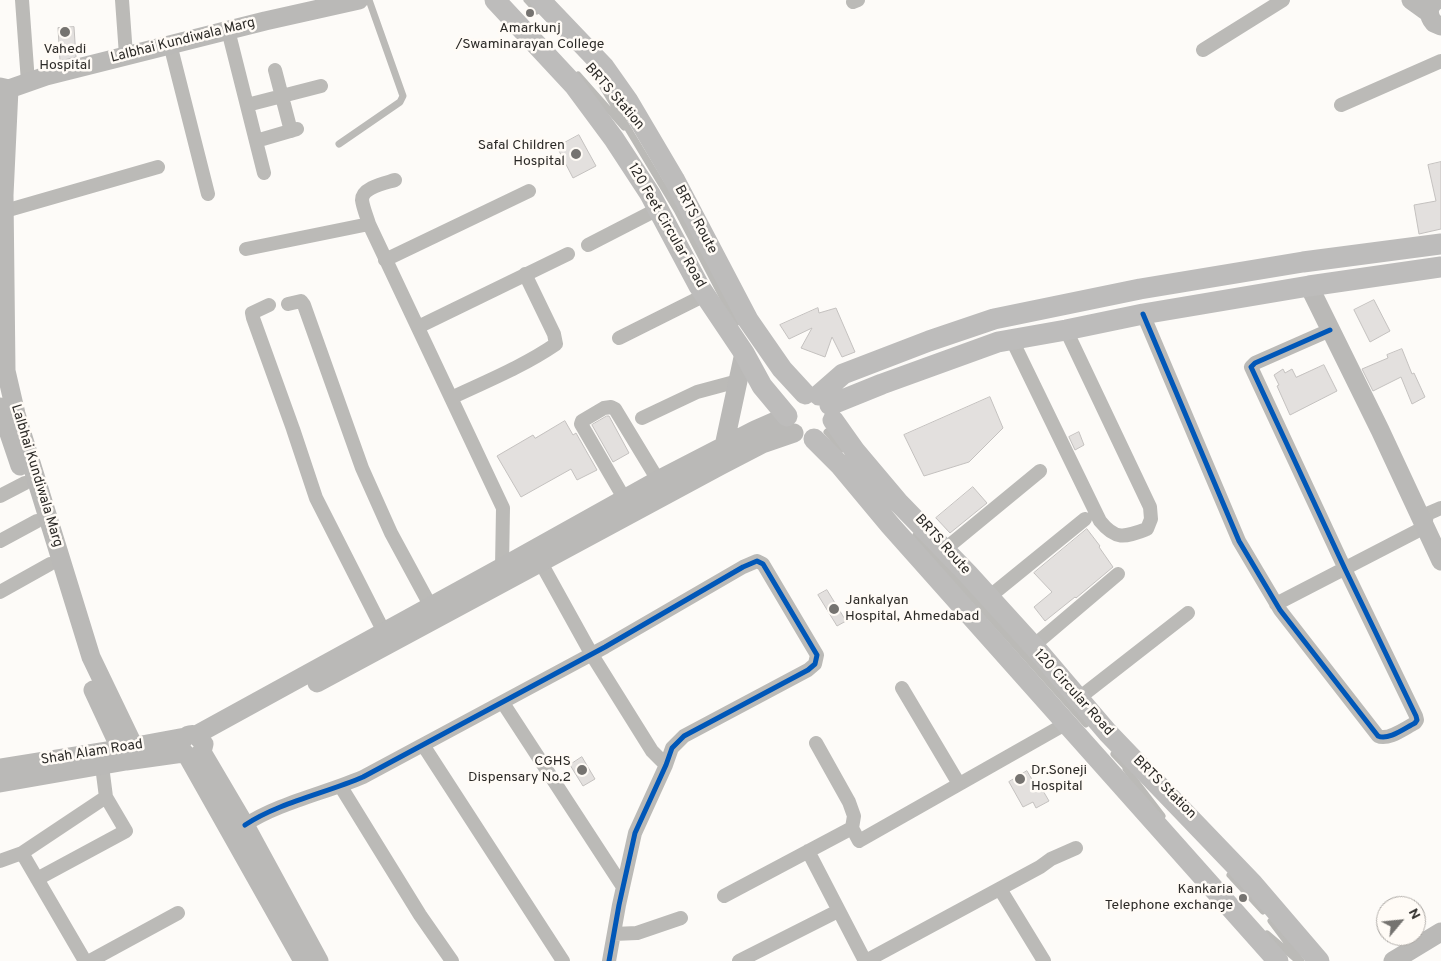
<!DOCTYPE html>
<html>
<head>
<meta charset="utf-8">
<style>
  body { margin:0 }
  #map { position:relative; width:1441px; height:961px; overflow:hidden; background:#fdfbf8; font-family:Overpass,sans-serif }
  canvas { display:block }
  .north { position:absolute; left:1376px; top:896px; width:50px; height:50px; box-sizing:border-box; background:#fffbf6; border:1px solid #aba7a3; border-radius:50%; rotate:62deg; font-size:14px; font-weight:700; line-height:20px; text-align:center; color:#2c2a27 }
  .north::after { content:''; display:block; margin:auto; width:18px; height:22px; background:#757370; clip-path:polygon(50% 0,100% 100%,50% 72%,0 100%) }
</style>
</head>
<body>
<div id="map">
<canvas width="1441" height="961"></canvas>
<div class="north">N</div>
</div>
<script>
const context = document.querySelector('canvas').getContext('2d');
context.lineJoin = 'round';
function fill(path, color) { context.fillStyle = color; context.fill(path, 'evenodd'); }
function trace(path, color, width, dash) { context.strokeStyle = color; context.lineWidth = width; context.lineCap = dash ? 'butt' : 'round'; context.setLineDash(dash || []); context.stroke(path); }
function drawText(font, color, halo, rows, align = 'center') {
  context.font = font + ' Overpass,sans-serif'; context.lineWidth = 5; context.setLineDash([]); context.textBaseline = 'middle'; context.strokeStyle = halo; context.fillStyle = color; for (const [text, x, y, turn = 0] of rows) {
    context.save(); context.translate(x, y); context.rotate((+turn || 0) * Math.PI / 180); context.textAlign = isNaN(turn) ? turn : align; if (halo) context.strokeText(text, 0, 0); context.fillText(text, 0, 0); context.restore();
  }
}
const building = new Path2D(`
  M74 27 76 57 60 61 58 28Z
  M579 135 596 166 573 178 557 147Z
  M1441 162V229L1419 234 1414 205 1436 201 1428 165Z
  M1374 300 1390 331 1370 342 1354 310Z
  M818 308 819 313 836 308 855 352 842 357 832 337 825 357 801 348 812 328 789 339 780 325Z
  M1402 349 1412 374 1414 373 1425 397 1412 404 1401 377 1373 391 1362 369 1388 358 1387 355Z
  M1324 365 1337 391 1290 415 1277 386 1279 385 1274 375 1283 369 1285 373 1292 369 1296 377Z
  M990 397 1003 428 969 462 924 476 904 435Z
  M607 416H609L629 453 613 462 592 425Z
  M565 421 573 435 576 433 597 470 577 480 571 469 521 497 497 456 533 435 535 438Z
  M1079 432 1084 445 1075 450 1069 437Z
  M973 487 987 503 950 533 936 518Z
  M1087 529 1100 546 1099 547 1113 567 1076 598 1075 597 1045 621 1034 607 1052 592 1034 573Z
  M827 590 846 621 837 626 818 595Z
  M582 757 595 779 583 786 570 765Z
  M1027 771 1039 791 1042 789 1049 801 1036 808 1033 802 1023 807 1009 782Z`);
const lane = new Path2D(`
  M527 0 537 11
  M592 69 677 210 736 323
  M578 75 624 127
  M339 144 400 102 403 96 369 0
  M827 432 842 449
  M916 535 1086 724
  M1114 754 1130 771
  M1126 769 1162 816
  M1230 875 1263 911
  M1271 921 1301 961
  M1267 934 1295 958`);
const street = new Path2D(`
  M22 0 28 82
  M122 0 126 55
  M853 2 858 0
  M228 30 264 173
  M170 44 208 194
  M1203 50 1283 0
  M275 70 291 131
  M247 105 321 86
  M1341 105 1441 61
  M256 141 297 129
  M395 180C386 183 362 187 362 200 363 208 367 217 369 224L503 508 502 567
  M5 211 158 167
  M588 245 658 209
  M246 249 369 224
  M385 260 529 191
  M288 304 301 301 304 305 362 468 391 533 430 605
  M269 305 252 313 253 318 293 429 316 498 384 632
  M1143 314 1239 541 1280 610 1378 736C1388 741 1405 728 1415 723L1417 720 1416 716 1345 569 1251 367 1255 363 1330 330
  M418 327 568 254
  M619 338 705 295
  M1012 340 1100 521C1116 541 1125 537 1147 529L1151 519 1150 507 1066 330
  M451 398C487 381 524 366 556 344L554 334 525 274
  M642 418 697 392 738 381
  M0 496 25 483
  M624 498 581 424 582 421 604 408 611 407 615 409 658 480
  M0 541 37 521
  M944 550 1040 471
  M541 563 592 655 652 751 666 765
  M0 592 50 564
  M989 597 1085 519
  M1276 604 1425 527 1427 514 1441 508
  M1032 647 1118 574
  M902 688 959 784
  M1079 698 1188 613
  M503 703 623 887
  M816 743 849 802 854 816 852 828
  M423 745 563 961
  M341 787 420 915 452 961
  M245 825C278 803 326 793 363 777L605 647 743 567 757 561 763 564 817 655 815 664 808 670 684 736 672 748 666 765 635 833 619 905 609 961
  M808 851 865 961
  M22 853 106 797 102 766
  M0 861 22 853 85 961
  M37 879 126 831 106 797
  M1000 889 1044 961
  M724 896 852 828 859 841 1067 723
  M614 934 637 933 681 918
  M90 961 178 913
  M739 961 838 911
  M866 961 1040 867 1051 859 1076 848`);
const secondary = new Path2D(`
  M1411 0 1429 13
  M1437 0C1428 5 1427 15 1434 23L1441 26
  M0 87 9 89 4 195 6 371 16 414 91 657 140 759
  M0 97 9 89 46 76 265 21 359 0
  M1309 286 1380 430 1441 561
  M0 407 20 466
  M724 446 744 353
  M317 683 720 466 762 444 794 433
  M93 690 126 761
  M196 735 502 567 658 480 755 430 787 416
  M202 752 245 825 319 961
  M188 757H196L202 752 204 744 196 735C186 733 180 740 181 749L188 757 303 961
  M0 768 120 749 185 737
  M0 783 126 761 183 753
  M1393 961 1441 932`);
const primary = new Path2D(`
  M495 0 574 85 614 139 650 194 699 286 744 353 762 386 787 416
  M540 0 604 67 628 101 674 179 748 320 782 369 805 394
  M819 395 843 374 929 341 994 319 1140 289 1303 262 1441 244
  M830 405 882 384 998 342 1066 330 1143 314 1309 286 1441 267
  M833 420 855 451 898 502 968 574 1038 651 1108 733 1253 884 1319 961
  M814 439 840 465 890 525 1278 961`);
const cycleway = new Path2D(`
  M1143 314 1239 541 1280 610 1378 736C1388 741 1405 728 1415 723L1417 720 1416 716 1345 569 1251 367 1255 363 1330 330
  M245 825C278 803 326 793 363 777L605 647 743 567 757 561 763 564 817 655 815 664 808 670 684 736 672 748 666 765 635 833 619 905 609 961`);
const markers = [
  [530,13,5,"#757370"],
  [65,32,6,"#757370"],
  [576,154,6,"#757370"],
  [834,609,6,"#757370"],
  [582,770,6,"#757370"],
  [1020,779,6,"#757370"],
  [1243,898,5,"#757370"]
];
const poiNames = [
  ["Amarkunj",530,29,"center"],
  ["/Swaminarayan College",530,45,"center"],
  ["Vahedi",65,50,"center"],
  ["Hospital",65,66,"center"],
  ["Safal Children",565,146],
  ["Hospital",565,162],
  ["Jankalyan",845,601,"left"],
  ["Hospital, Ahmedabad",845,617,"left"],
  ["CGHS",571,762],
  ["Dispensary No.2",571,778],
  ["Dr.Soneji",1031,771,"left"],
  ["Hospital",1031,787,"left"],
  ["Kankaria",1233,890],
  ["Telephone exchange",1233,906]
];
const streetNames = [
  ["Lalbhai Kundiwala Marg",183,41,-14],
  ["BRTS Station",614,97,49],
  ["BRTS Route",695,220,62],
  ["120 Feet Circular Road",666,226,60],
  ["Lalbhai Kundiwala Marg",36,476,73],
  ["BRTS Route",942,545,48],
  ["120 Circular Road",1073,693,48],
  ["Shah Alam Road",92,753,-9],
  ["BRTS Station",1164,788,45]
];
fill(building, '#e3e0de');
trace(building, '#c4c1bf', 1);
trace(lane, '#bbbab7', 7);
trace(street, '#bbbab7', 14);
trace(secondary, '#bab9b7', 19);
trace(primary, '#bdbcbb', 21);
trace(cycleway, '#0057b8', 5);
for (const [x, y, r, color] of markers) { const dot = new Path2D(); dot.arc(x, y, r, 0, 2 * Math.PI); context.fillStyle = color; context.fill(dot); trace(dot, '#fffbf6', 2); }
drawText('14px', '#2c2a27', '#fffbf6', poiNames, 'right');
drawText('14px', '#2c2a27', '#fffbf6', streetNames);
</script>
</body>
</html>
